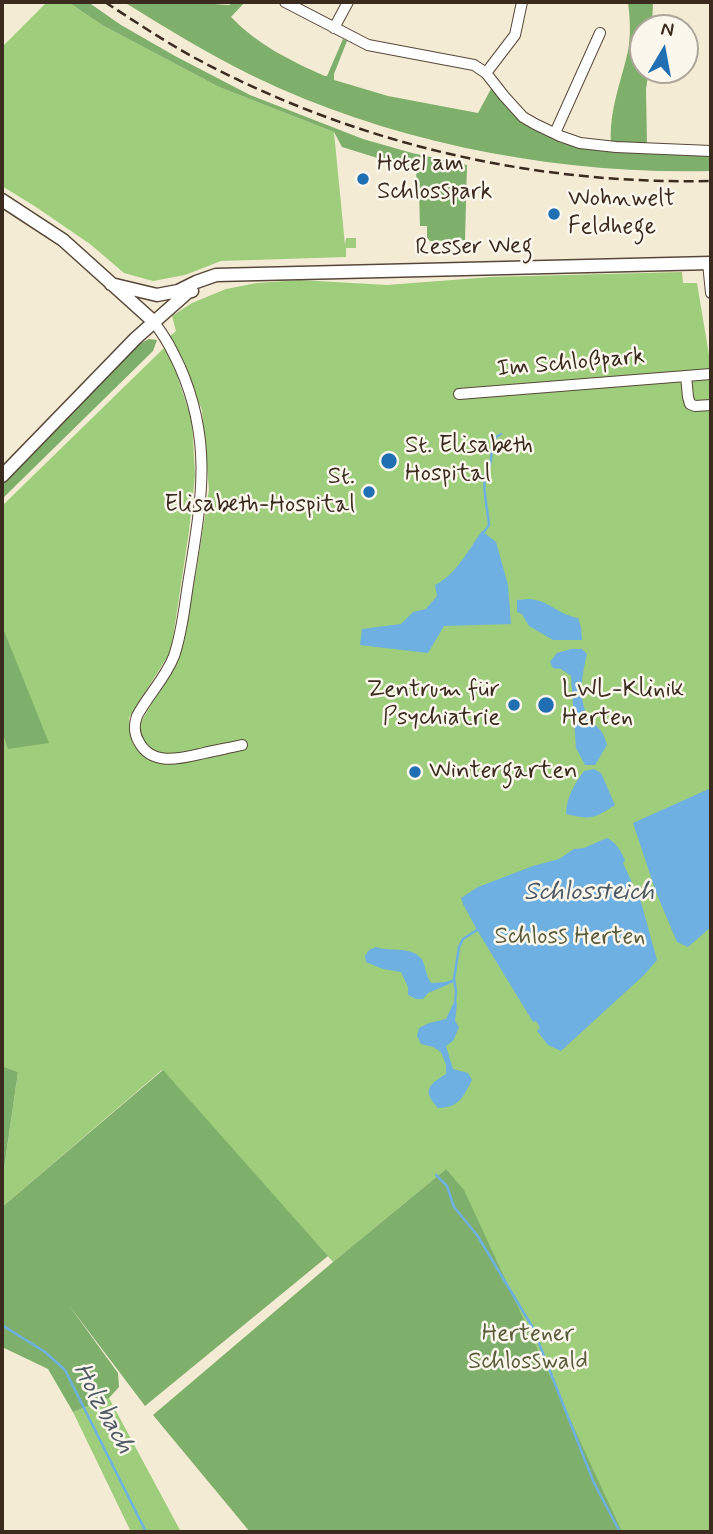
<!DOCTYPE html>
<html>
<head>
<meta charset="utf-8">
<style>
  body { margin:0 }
  #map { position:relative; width:713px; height:1534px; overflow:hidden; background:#f4ebd5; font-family:Mynerve,sans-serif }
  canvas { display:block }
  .frame { position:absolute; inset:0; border:4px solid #3b2a1e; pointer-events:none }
  .north { position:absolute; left:629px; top:14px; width:70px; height:70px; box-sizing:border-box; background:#fbf7ec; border:2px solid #aea59a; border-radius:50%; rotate:10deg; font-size:19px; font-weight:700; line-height:28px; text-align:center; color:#3b2a1e }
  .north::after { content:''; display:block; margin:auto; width:24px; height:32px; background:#1f6fb2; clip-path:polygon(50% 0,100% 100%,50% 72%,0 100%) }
</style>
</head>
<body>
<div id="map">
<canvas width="713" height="1534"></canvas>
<div class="frame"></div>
<div class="north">N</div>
</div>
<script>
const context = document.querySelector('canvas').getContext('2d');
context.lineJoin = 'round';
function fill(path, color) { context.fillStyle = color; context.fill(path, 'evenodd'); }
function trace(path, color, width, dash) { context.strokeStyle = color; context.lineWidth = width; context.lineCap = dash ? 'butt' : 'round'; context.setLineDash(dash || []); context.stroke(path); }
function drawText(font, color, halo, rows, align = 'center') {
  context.font = font + ' Mynerve,sans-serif'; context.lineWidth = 5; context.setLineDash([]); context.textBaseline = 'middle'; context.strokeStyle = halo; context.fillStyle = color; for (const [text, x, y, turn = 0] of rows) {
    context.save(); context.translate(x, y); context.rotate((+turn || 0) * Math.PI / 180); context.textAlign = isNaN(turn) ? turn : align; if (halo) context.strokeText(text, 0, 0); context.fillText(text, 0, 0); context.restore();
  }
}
const green = new Path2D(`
  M47 2H68L102 25 219 87 334 132 345 245 346 238H356V248H346V257L221 261 185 275 153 281 124 273 90 244 36 207 2 186V47Z
  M682 272 683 283H697L711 367V1532H262L446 1169 333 1262 162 1070 2 1207V1183L18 1072 2 1066V506L165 347 176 372 192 421 195 475 189 531 171 651 129 718 130 729 142 720 179 656 196 573 209 490 202 410 169 337 176 331 172 316 192 303 226 289 257 283 300 280 387 285 491 277Z
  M109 1398 181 1532H131L73 1412Z`);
const forest = new Path2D(`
  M68 2H88L121 25 175 56 250 95 363 139 412 153 467 165 465 240 430 241 427 238V226H420L419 193 417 192 416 170 342 147 334 132 219 87 102 25Z
  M124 2H206L214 4 229 5 234 2H245L231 17C258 45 291 61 325 76H327L343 39 347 41 334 74V80L341 82 388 96 478 113 492 87C497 93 501 100 506 106 524 127 548 138 575 145L711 155V171C558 175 391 143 253 76 208 54 166 28 124 2Z
  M628 2H653L652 28H643V70H649L646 89 647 145 611 143C609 111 621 82 628 51 631 35 630 18 628 2Z
  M149 339 157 340 153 351 2 499V482L141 343Z
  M2 626 49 743 8 749 2 731Z
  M2 1066 18 1072 2 1183Z
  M163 1070 328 1256 145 1406 68 1304 118 1373 119 1387 109 1398 73 1412 48 1369 2 1347V1207Z
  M446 1169 464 1190 622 1532H250L153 1415 333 1262Z`);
const water = new Path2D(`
  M482 531 496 542 508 585 511 624 444 626 428 653 360 645 362 629 401 624 413 612 426 609 437 596 435 585C456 575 469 549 482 531Z
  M528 599C550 600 556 614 578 618L581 627 582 640H553L529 626 522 614 517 612V600Z
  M571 649H582L587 654C582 675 576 703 592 721 601 731 603 731 607 745L595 765H585L576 748 571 676 561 669 553 668 550 662 557 653Z
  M594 769 601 773 615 805C593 819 592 820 566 814 566 798 575 783 584 771Z
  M711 788V927L688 947 677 942 656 892 633 823Z
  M607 838C617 843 620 850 625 860L623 863 641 902 657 960 644 975 561 1051 548 1045 537 1031 540 1028 536 1021 533 1022 477 930 463 904 461 898 478 887 533 866 559 859 574 849 584 848Z
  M376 947C389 952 408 946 420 957 425 961 425 974 431 983L445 982 454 979V982L428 993 423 999H416L408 995V987L401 972 383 969 366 962 365 956 369 950Z
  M457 1003 455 1021 459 1027 453 1041 446 1046 453 1069 468 1073 472 1080C463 1097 459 1108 438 1108 422 1091 428 1085 446 1074V1065L441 1052 433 1047 421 1044 417 1036 419 1028 429 1023 446 1019 453 1004Z`);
const stream = new Path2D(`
  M484 532 489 525C488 512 482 486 485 474 488 464 488 474 490 464 494 451 487 441 501 434
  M455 1003 456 991 454 979 459 947 463 939 477 930
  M436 1175 447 1186 454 1207 477 1235 533 1328 594 1483 620 1532
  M2 1325 45 1352 65 1370 146 1532`);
const minor = new Path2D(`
  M285 2 368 45 474 65 486 73 504 96 523 117 535 124 560 136 580 143 616 147 711 151
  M334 28 348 2
  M486 73 515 35 522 2
  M555 133 600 33
  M708 263 711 293
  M153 321C166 338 171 348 180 367 212 440 202 497 190 572 185 600 183 630 174 656 165 679 148 695 137 716 134 724 134 734 139 742 152 767 182 758 204 753 217 750 229 748 242 745
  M686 376 688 397 690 404 695 406 711 405
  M459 394 711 374`);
const major = new Path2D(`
  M2 200 63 240 153 321
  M111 284 157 295 178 291 196 282 216 275 711 263
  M2 476 136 338 188 292 192 291`);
const rail = new Path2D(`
  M105 2C134 21 164 41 195 58 353 143 532 185 711 181`);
const markers = [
  [363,179,7,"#1f6fb2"],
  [554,214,7,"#1f6fb2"],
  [389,461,9,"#1f6fb2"],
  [369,492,7,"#1f6fb2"],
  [514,705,7,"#1f6fb2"],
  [546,705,9,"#1f6fb2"],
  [415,772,7,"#1f6fb2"]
];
const poiNames = [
  ["Hotel am",377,165],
  ["Schlosspark",377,193],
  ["Wohnwelt",568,200],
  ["Feldhege",568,228],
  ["St. Elisabeth",405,447],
  ["Hospital",405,475],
  ["St.",355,478,"right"],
  ["Elisabeth-Hospital",355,506,"right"],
  ["Zentrum für",500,691,"right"],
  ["Psychiatrie",500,719,"right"],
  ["LWL-Klinik",562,691],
  ["Herten",562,719],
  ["Wintergarten",429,772]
];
const streetNames = [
  ["Resser Weg",474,248,-1],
  ["Im Schloßpark",571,364,-5]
];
const parkNames = [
  ["Schloss Herten",570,938],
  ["Hertener",528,1335],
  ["Schlosswald",528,1363]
];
const waterNames = [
  ["Schlossteich",589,894],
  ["Holzbach",102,1409,61]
];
fill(green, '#9ecd7b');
fill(forest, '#7eb06b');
fill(water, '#6eb0e2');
trace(stream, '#6eb0e2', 2.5);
trace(minor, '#574739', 12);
trace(major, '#574739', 15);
trace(minor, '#fff', 10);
trace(major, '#fff', 12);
trace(rail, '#3b2a1e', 2.5, [10, 5]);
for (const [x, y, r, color] of markers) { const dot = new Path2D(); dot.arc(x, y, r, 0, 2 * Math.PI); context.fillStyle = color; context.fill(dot); trace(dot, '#fbf7ec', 2.5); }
drawText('24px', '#3b2a1e', '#fbf7ec', poiNames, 'left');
drawText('24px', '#3b2a1e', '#fbf7ec', streetNames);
drawText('24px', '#595b3a', '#fbf7ec', parkNames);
drawText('italic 26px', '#4d5963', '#fbf7ec', waterNames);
</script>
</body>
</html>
